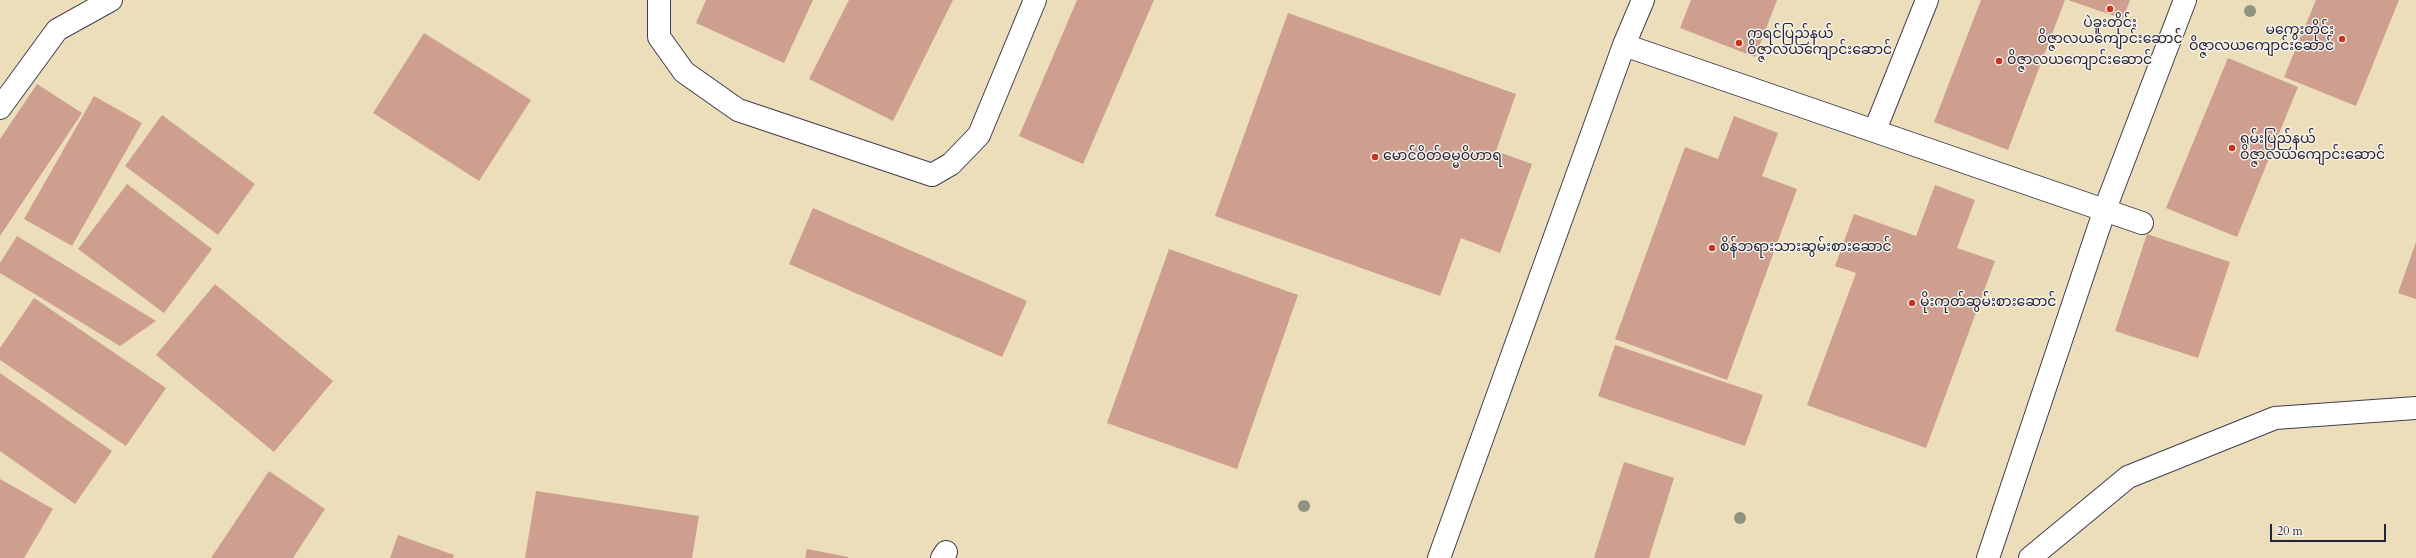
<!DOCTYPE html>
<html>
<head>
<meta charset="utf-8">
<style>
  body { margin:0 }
  #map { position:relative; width:2416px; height:558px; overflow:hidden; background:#ecdeba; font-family:Cardo,serif }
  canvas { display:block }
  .scale { position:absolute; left:2270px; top:524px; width:116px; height:18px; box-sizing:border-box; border:2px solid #22223b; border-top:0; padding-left:5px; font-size:12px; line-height:14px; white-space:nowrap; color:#22223b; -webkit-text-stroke:3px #f7f3e8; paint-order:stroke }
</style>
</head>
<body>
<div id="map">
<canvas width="2416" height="558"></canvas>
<div class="scale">20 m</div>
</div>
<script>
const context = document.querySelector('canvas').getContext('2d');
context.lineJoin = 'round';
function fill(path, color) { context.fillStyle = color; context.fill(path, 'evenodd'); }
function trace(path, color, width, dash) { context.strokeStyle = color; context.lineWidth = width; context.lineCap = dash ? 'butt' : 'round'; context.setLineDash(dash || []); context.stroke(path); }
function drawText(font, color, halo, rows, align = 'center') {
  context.font = font + ' Cardo,"Noto Sans Myanmar",serif'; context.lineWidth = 3; context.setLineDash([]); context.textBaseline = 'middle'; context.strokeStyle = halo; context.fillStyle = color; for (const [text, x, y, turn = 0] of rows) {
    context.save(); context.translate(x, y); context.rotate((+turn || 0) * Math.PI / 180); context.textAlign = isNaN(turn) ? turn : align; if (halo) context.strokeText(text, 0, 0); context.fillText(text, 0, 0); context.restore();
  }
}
const building = new Path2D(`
  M706 0H813L784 63 696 23Z
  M849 0H953L893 121 809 79Z
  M1077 0H1154L1083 164 1019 136Z
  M1691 0H1777L1755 57 1680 28Z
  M1981 0H2065L2008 150 1934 122Z
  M2068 0H2130L2123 19Z
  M2316 0H2399L2356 106 2284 77Z
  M1288 13 1516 94 1496 151 1532 164 1500 253 1461 238 1440 296 1215 216Z
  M424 33 531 100 479 181 373 113Z
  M2228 58 2298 87 2237 237 2166 208Z
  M37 84 82 113 0 236V139Z
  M94 96 142 123 72 246 24 219Z
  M162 115 255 184 218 235 125 166Z
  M1734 116 1778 133 1762 176 1797 189 1727 380 1615 339 1685 147 1718 159Z
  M127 184 212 249 164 313 78 249Z
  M1935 185 1975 200 1957 248 1995 261 1926 448 1807 405 1856 273 1835 266 1854 214 1916 236Z
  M813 208 1027 301 1002 357 789 264Z
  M2147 234 2230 262 2198 358 2115 331Z
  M17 236 156 321 120 346 0 273V263Z
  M2416 242V299L2398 293Z
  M1169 249 1298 295 1237 469 1107 423Z
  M215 284 333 381 274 452 156 355Z
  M34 298 166 388 126 446 0 360V348Z
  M1615 345 1763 395 1745 446 1598 396Z
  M0 373 112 451 75 504 0 451Z
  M1624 462 1674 478 1649 558H1594Z
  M269 471 325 509 293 558H211Z
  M0 479 53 509 24 558H0Z
  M536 491 699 516 692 558H525Z
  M398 535 454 555 453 558H390Z
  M807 549 848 557V558H805Z`);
const minor = new Path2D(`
  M659 0V37L684 72 738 110 932 175 951 164 979 135 1035 0
  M1624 45 2142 223
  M0 108 57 30 111 0
  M1875 130 1927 0
  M942 558 946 552
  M1439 558 1624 45 1643 0
  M1988 558 2105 209 2185 0
  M2030 558 2128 477 2275 418 2416 408`);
const trees = [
  [2250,11],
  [1304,506],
  [1740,518]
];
const markers = [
  [2110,9,4,"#c8321e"],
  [2342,39,4,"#c8321e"],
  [1739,43,4,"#c8321e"],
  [1999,61,4,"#c8321e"],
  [2232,148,4,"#c8321e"],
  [1375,157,4,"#c8321e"],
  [1712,248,4,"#c8321e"],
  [1912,303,4,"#c8321e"]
];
const poiNames = [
  ["ပဲခူးတိုင်း",2110,24,"center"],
  ["ဝိဇ္ဇာလယကျောင်းဆောင်",2110,40,"center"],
  ["မကွေးတိုင်း",2334,31,"right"],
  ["ဝိဇ္ဇာလယကျောင်းဆောင်",2334,47,"right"],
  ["ကရင်ပြည်နယ်",1747,35],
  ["ဝိဇ္ဇာလယကျောင်းဆောင်",1747,51],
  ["ဝိဇ္ဇာလယကျောင်းဆောင်",2007,61],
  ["ရှမ်းပြည်နယ်",2240,140],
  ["ဝိဇ္ဇာလယကျောင်းဆောင်",2240,156],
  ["မောင်ဝိတ်ဓမ္မဝိဟာရ",1383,157],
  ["စိန်ဘရားသားဆွမ်းစားဆောင်",1720,248],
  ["မိုးကုတ်ဆွမ်းစားဆောင်",1920,303]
];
fill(building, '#ce9f8f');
trace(minor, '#403e4e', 24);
trace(minor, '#fff', 22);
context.fillStyle = '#90937f';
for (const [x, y] of trees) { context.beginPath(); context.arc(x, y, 6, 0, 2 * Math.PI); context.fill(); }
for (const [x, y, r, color] of markers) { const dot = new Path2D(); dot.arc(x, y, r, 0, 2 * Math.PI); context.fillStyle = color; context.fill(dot); trace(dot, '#f7f3e8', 1.5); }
drawText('14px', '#22223b', '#f7f3e8', poiNames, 'left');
</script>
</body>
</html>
